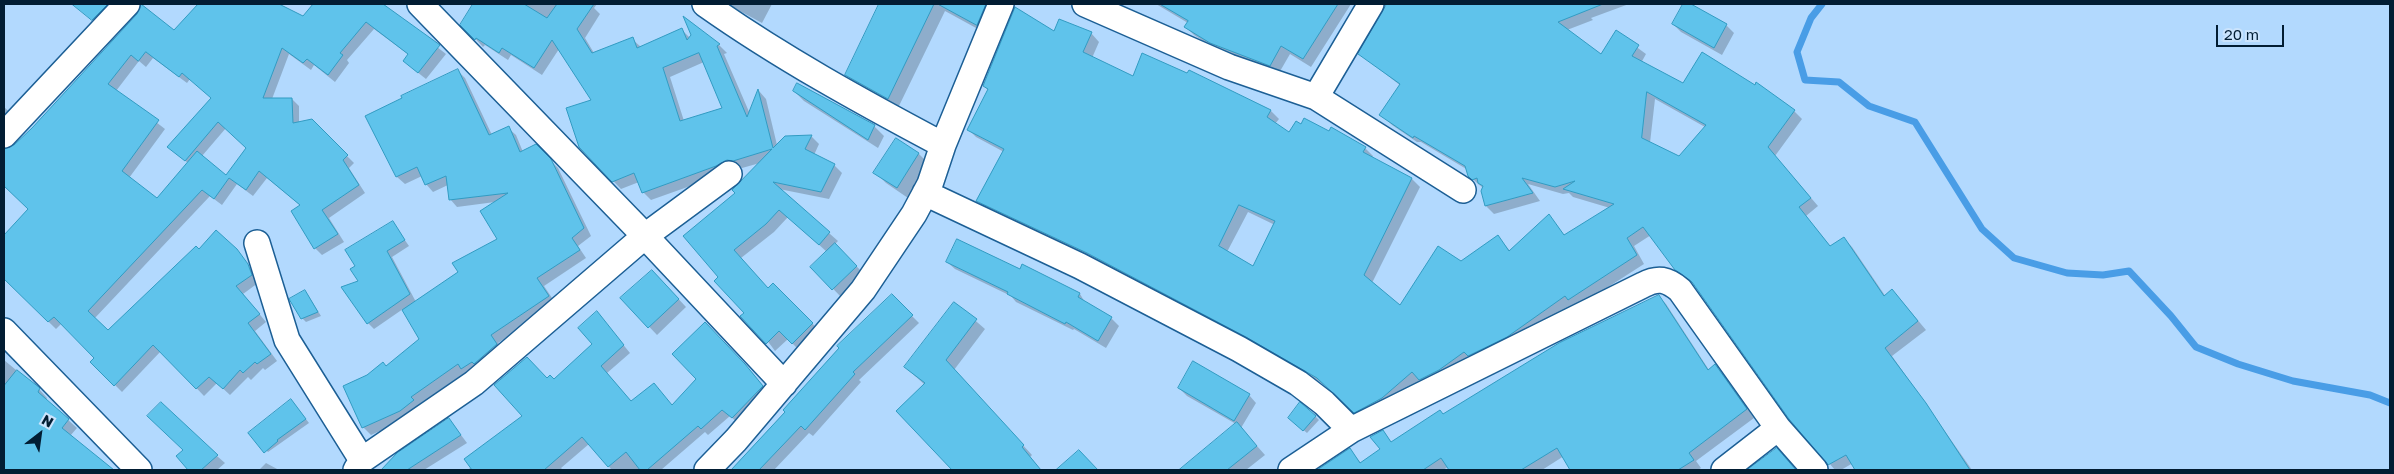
<!DOCTYPE html>
<html>
<head>
<meta charset="utf-8">
<style>
  body { margin:0 }
  #map { position:relative; width:2394px; height:474px; overflow:hidden; background:#b2d9fe; font-family:"Golos Text",sans-serif }
  canvas { display:block }
  .frame { position:absolute; inset:0; border:5px solid #021d33; pointer-events:none }
  .north { position:absolute; left:15px; top:409px; width:50px; height:50px; -webkit-text-stroke:4px #cbe4fd; paint-order:stroke; rotate:30deg; font-size:14px; font-weight:700; line-height:20px; text-align:center; color:#021d33 }
  .north::after { content:''; display:block; margin:auto; width:18px; height:22px; background:#021d33; clip-path:polygon(50% 0,100% 100%,50% 72%,0 100%) }
  .scale { position:absolute; left:2216px; top:25px; width:68px; height:22px; box-sizing:border-box; border:2px solid #021d33; border-top:0; padding-left:6px; font-size:15px; line-height:18px; white-space:nowrap; color:#021d33; -webkit-text-stroke:4px #cbe4fd; paint-order:stroke }
</style>
</head>
<body>
<div id="map">
<canvas width="2394" height="474"></canvas>
<div class="frame"></div>
<div class="north">N</div>
<div class="scale">20 m</div>
</div>
<script>
const context = document.querySelector('canvas').getContext('2d');
context.lineJoin = 'round';
function fill(path, color) { context.fillStyle = color; context.fill(path, 'evenodd'); }
function trace(path, color, width, dash) { context.strokeStyle = color; context.lineWidth = width; context.lineCap = dash ? 'butt' : 'round'; context.setLineDash(dash || []); context.stroke(path); }
const shadow = new Path2D(`
  M76 4H121L101 27Z
  M200 4H228L244 15 252 4H276L303 17 314 4H382L446 54 426 79 412 68 409 55 374 29 347 60 349 63 335 82 314 65 311 70 289 54 272 99H292L299 106V123L312 121 354 163 349 168 365 193 329 218 344 242 322 255 315 248 301 206 267 178 253 196 237 184 222 205 210 196 94 319 108 332 199 251 237 250 251 270 253 269 258 283 243 294 266 322 255 331 277 361 265 370 263 368 251 380 248 377 230 395 217 383 204 396 161 351 122 392 92 362 95 358 62 323 56 329 4 278V233L6 235 29 209 4 185V150L15 146 32 129 139 15 175 32ZM153 58 187 83 190 79 212 98 176 154 188 163 157 200 129 178 165 129 116 91 139 61 146 67ZM226 128 248 148 227 177 202 156Z
  M475 4H597L594 8 600 14 585 38 594 53 632 39 641 47 682 30 690 38 693 35 686 20 719 45 727 53 724 54 750 114 759 91 766 99 777 145 811 136 819 144 814 155 834 165 842 173 829 199 779 189 838 241 835 244 864 274 841 297 812 267 827 252 788 217 774 232 741 258 769 290 773 285 821 332 801 352 788 339 775 351 720 277 737 193 760 163 742 168 736 167 724 174 651 200 643 192 639 182 621 189 580 147 593 100 559 49 542 75 511 55 508 60 485 45 483 47 462 24ZM704 62 724 108 684 121 670 77Z
  M727 4H772L762 23Z
  M881 4H1000L987 34 945 11 898 108 857 85 846 75Z
  M1156 4H1224L1251 20 1261 4H1351L1311 67 1290 54 1279 73 1219 51 1194 35 1186 27 1188 23Z
  M1389 4H1629L1591 18 1593 20 1567 30 1601 55 1616 32 1646 54 1641 63 1684 85 1794 111 1802 119 1775 156 1818 206 1806 216 1831 247 1844 239 1852 247 1886 297 1900 299 1926 330 1892 356 1972 470H1857L1853 463 1841 470H1835L1790 418 1696 286 1676 269 1651 235 1634 246 1644 264 1577 307 1574 304 1515 344 1428 388 1420 380 1390 406 1363 420 1326 386 1256 344 986 209 978 201 1004 152 976 137 968 129 989 91 984 86 1055 32 1091 33 1099 42 1092 58 1133 77 1188 74 1189 72 1271 111 1279 119 1275 124 1289 134 1329 132 1331 129 1365 148 1373 156 1372 158 1412 179 1420 187 1372 283 1400 306 1498 237 1511 252 1549 216 1565 236 1610 208 1573 197 1569 193 1563 194 1528 184 1540 201 1494 214 1486 206 1482 191 1485 186 1482 187 1478 184 1470 176 1468 170 1421 142H1417L1392 125 1384 117 1401 86 1360 54ZM1655 99 1705 127 1680 158 1650 143ZM1248 212 1275 225 1254 268 1227 252Z
  M1685 4H1689L1726 25 1734 33 1722 55 1681 32 1673 24Z
  M458 71 465 78 492 135 508 128 516 135 523 152 536 146 558 168 591 236 578 246 586 258 544 286 556 304 498 343 504 352 470 376 466 372 418 405 420 408 408 418 371 435 363 427 386 367 421 339 403 309 374 329 368 323 357 266 393 223 409 246 392 257 416 302 460 272 499 240 495 202 457 207 450 199 448 185 433 192 426 184 422 176 405 184 397 177 367 117Z
  M794 91 874 126 884 136 878 148 804 101Z
  M4 107 15 117 4 131Z
  M897 140 919 154 930 165 908 198 886 183 875 172Z
  M947 262 1020 271 1023 266 1080 294 1086 304 1111 318 1119 326 1106 348 1074 329 1073 330 1016 302 1011 296 955 269Z
  M660 279 686 307 657 335 622 298Z
  M308 295 321 316 306 322 302 318Z
  M892 296 919 323 859 380 861 382 813 436 809 433 774 470H743L737 464Z
  M1658 296 1666 304 1709 370 1715 366 1723 374 1754 418 1696 461 1701 468 1698 470H1573L1564 456 1542 470H1450L1448 467 1443 470H1317L1350 450 1361 463 1382 450V432L1392 443Z
  M955 303 985 329 954 370 1032 455 1030 457 1041 470H953L898 411 925 385 905 367Z
  M603 320 630 353 607 373 632 403 673 406 698 379 705 324 752 372 769 393 739 424 730 416 708 435 705 432 661 470H609L611 469 589 444 561 468 563 470H539L532 463 523 470H468L524 416 547 380H554L594 344Z
  M4 360 39 389 47 398 46 400 77 428 70 436 111 470H4Z
  M1179 388 1249 395 1256 403 1241 428 1265 455 1246 470H1183L1236 424 1187 396Z
  M293 402 309 423 268 452 265 449Z
  M161 403 217 456 225 463 217 470H190L178 457 184 450Z
  M1315 416 1319 420 1307 433 1294 422Z
  M449 419 467 443 424 470H393Z
  M266 463 279 470H259Z`);
const stream = new Path2D(`
  M1822 4 1811 18 1797 52 1805 80 1839 82 1869 106 1915 122 1982 229 2014 258 2067 273 2103 275 2129 271 2171 316 2196 347 2238 364 2293 381 2370 395 2390 403`);
const building = new Path2D(`
  M72 4H108L92 20Z
  M141 4 174 30 198 4H279L303 16 313 4H383L440 45 418 73 403 61 408 54 366 22 340 53 343 55 328 75 307 59 303 63 282 48 263 98H292L293 123 312 119 348 155 343 160 359 185 322 210 338 234 314 249 291 211 300 205 259 171 246 190 229 178 214 199 202 190 88 311 108 330 196 246 199 249 216 230 237 249 248 264 252 275 236 286 260 314 248 323 271 354 257 364 255 362 243 373 240 370 223 389 209 377 196 389 153 345 114 386 90 362 94 358 54 317 48 322 4 279V235L28 209 4 186V149L14 145 32 128 137 14ZM146 52 179 77 182 73 211 98 167 147 185 161 218 122 246 148 226 175 197 151 157 198 122 171 159 120 108 84 131 55 138 61Z
  M473 4H524L547 18 557 4H594L577 29 592 53 633 37 637 48 682 28 687 40 691 35 683 16 720 44 717 46 747 117 758 89 773 148 785 136 812 135 805 149 835 164 821 192 773 182 830 232 819 245 779 210 766 224 734 250 768 288 773 283 813 323 792 344 779 331 766 344 740 316 744 313 714 281 718 277 683 236 735 193 732 190 772 149 733 161 727 160 716 166 642 193 634 173 612 182 579 147 566 108 591 100 552 40 534 68 502 48 499 53 476 38 475 40 460 25ZM699 53 722 108 680 121 663 68Z
  M879 4H934L888 99 845 75Z
  M938 4H986L977 25Z
  M1160 4H1338L1303 59 1281 46 1270 66 1210 43 1184 27 1188 21Z
  M1387 4H1603L1558 22 1601 54 1616 30 1639 45 1632 56 1683 83 1702 52 1755 85 1756 82 1795 110 1768 147 1811 198 1799 207 1830 246 1844 237 1884 296 1892 289 1918 321 1885 348 1926 403 1970 470H1855L1846 455 1828 465 1789 419 1692 282 1675 270 1643 227 1627 238 1637 255 1568 300 1565 296 1507 337 1468 356 1464 352 1439 370 1419 380 1412 372 1382 398 1354 413 1317 378 1246 337 1087 253 976 201 1004 149 967 130 988 89 983 86 1015 7 1054 31 1059 19 1092 32 1083 52 1133 76 1142 53 1187 73 1189 70 1271 110 1267 117 1289 132 1296 121 1301 124 1304 118 1329 131 1331 127 1366 147 1363 152 1412 178 1364 275 1400 305 1438 246 1461 261 1498 235 1509 251 1549 214 1564 235 1614 204 1563 189 1575 181 1555 187 1522 178 1533 193 1485 206 1481 191 1483 186 1478 183 1477 178 1472 180 1468 176 1465 166 1414 136 1413 138 1379 115 1400 84 1358 54ZM1647 92 1706 125 1679 156 1642 138ZM1239 205 1275 221 1253 266 1219 246Z
  M1683 4H1691L1727 24 1714 48 1672 24Z
  M458 69 489 135 509 126 520 152 536 144 551 159 584 228 572 238 580 250 537 278 549 296 491 335 497 344 474 364 472 362 461 369 458 364 411 397 414 400 400 411 362 428 343 386 367 375 383 362 386 366 419 339 402 310 458 272 452 263 497 239 480 211 508 193 449 200 446 176 425 185 417 167 396 177 365 116 402 98 401 96Z
  M797 83 875 125 868 140 793 91Z
  M896 138 919 153 897 188 873 173Z
  M393 221 405 240 387 251 410 294 367 324 341 287 358 281 350 269 355 266 345 250Z
  M957 239 1020 269 1022 264 1080 293 1078 297 1112 317 1098 341 1066 322 1065 324 1007 294 1008 292 946 262Z
  M835 243 857 266 832 290 810 267Z
  M652 270 679 299 648 328 620 298Z
  M305 290 318 312 301 319 289 299Z
  M892 294 913 315 853 372 855 374 805 430 801 426 759 470H731L785 412 783 410 839 348 837 346Z
  M1659 295 1708 370 1715 364 1747 409 1689 453 1694 460 1678 470H1570L1557 448 1521 470H1449L1441 458 1423 470H1317L1350 448 1360 463 1380 449 1370 437 1383 430 1391 442 1440 410 1443 414 1559 343Z
  M954 302 977 319 946 360 1024 445 1022 447 1041 470H952L896 411 925 383 904 367Z
  M597 311 624 345 601 366 631 401 654 383 672 405 696 379 672 354 705 322 745 364 763 386 732 418 722 410 701 429 698 426 647 470H640L626 452 608 467 582 437 544 470H472L464 459 522 416 494 385 527 357 547 378 550 375 554 379 592 344 578 328Z
  M1193 361 1250 394 1234 421 1178 388Z
  M17 370 40 388 38 392 69 419 62 428 114 470H4V386Z
  M291 399 306 419 277 440 278 441 264 453 248 433Z
  M161 402 218 455 201 470H188L176 456 183 450 147 416Z
  M1300 402 1316 416 1303 431 1288 418Z
  M449 418 461 435 407 470H381L397 453Z
  M1237 422 1257 446 1227 470H1179Z
  M1777 448 1796 470H1747Z
  M1079 450 1098 470H1056Z`);
const minor = new Path2D(`
  M420 4 645 236 784 384
  M705 4C780 57 862 102 943 145
  M1085 4 1229 67 1316 97 1463 190
  M1316 97 1371 4
  M4 135 127 4
  M925 193 1080 266 1239 349 1298 383 1324 403 1351 430
  M257 243 287 340 362 460
  M4 331 139 470
  M356 470 362 460 474 383 645 236 729 174
  M707 470 736 440 863 290 914 214 930 184 943 145 1001 4
  M1291 470 1351 430 1643 285C1658 277 1667 279 1680 290L1778 428 1815 470
  M1724 470 1778 428`);
fill(shadow, '#0003');
trace(stream, '#499de6', 7);
fill(building, '#5fc3eb');
trace(building, '#319bc2', 1);
trace(minor, '#1c5f95', 28);
trace(minor, '#fff', 25);
</script>
</body>
</html>
